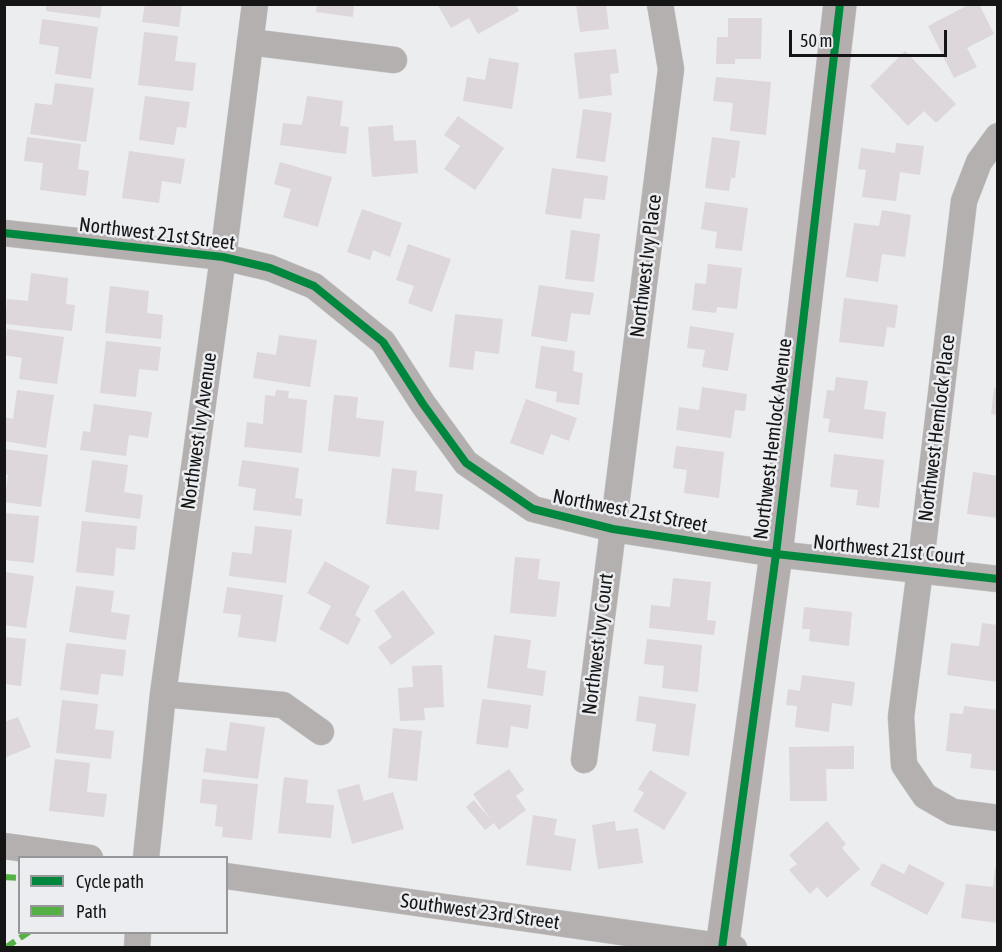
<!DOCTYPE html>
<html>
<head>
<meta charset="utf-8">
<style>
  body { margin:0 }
  #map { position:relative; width:1002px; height:952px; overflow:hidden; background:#ecedef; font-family:"Asap Condensed",sans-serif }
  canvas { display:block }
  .frame { position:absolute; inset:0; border:6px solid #151516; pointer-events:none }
  .legend { position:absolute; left:18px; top:856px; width:210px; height:78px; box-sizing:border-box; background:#ebedf0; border:2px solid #959799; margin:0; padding:8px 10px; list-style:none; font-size:18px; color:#151516 }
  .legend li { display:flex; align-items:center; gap:12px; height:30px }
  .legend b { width:30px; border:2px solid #959799 }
  .scale { position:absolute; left:789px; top:30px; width:158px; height:27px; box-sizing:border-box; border:3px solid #151516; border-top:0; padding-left:8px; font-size:18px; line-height:21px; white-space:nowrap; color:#151516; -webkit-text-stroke:4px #ebedf0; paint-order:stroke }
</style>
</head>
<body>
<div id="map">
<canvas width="1002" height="952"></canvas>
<div class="frame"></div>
<ul class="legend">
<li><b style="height:8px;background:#00873e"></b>Cycle path</li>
<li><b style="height:8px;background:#55b145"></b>Path</li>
</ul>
<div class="scale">50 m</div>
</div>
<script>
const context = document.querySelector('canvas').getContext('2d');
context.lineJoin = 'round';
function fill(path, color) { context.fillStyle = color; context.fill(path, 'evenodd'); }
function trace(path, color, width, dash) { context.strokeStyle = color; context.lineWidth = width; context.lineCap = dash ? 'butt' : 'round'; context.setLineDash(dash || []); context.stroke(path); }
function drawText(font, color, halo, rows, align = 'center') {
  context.font = font + ' "Asap Condensed",sans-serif'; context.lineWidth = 5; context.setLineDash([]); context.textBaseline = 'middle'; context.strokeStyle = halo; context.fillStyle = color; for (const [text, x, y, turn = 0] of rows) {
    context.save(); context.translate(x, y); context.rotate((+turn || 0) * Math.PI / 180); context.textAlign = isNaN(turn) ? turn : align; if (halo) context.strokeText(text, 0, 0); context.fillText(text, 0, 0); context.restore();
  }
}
const building = new Path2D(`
  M46 4H102L100 18 46 11Z
  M145 4H182L179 27 142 22Z
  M317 4H354L353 17 316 12Z
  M437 4H516L519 11 478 34 469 18 451 28Z
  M576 4H606L609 29 580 32Z
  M970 4H979L994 34 967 48 977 67 954 78 928 26Z
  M728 18H762L761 59H735V64H716L717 37H728Z
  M42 19 98 27 91 79 55 74 59 47 39 44Z
  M144 32 178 36 175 61 196 63 193 91 138 85Z
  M616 49 619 73 610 74 612 95 579 99 574 53Z
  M905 51 956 104 936 123 924 111 908 126 870 86Z
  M489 58 519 63 512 109 463 101 467 77 485 80Z
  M716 77 771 82 766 135 730 131 733 103 713 101Z
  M55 83 94 88 86 142 30 134 35 103 52 105Z
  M145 96 190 102 186 128 177 127 174 145 139 140Z
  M307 96 343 101 340 126 349 127 346 154 280 145 283 123 302 125Z
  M583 109 612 113 605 162 576 158Z
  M458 116 504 148 475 190 444 169 460 146 444 135Z
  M393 125 394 141 416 140 418 173 372 177 368 127Z
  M27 137 81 144 78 169 89 171 86 196 40 190 43 163 24 161Z
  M712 137 740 141 735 178H731L729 191 705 188Z
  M896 143 924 146 920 175 900 172 896 201 862 197 866 170 858 169 861 148 895 153Z
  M129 151 185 159 181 184 162 181 159 203 122 198Z
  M280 162 332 177 318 227 283 217 291 189 274 184Z
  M552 168 608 176 605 200 584 198 581 219 545 214Z
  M705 202 748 208 742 251 715 248 717 232 701 229Z
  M362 209 402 223 390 257 373 250 370 260 347 252Z
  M882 210 911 215 905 257 882 254 878 282 846 277 854 223 879 226Z
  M571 230 600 234 594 282 565 279Z
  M408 244 451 259 432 312 408 303 414 286 396 280Z
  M708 264 742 268 737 309 717 307 716 313 692 310 695 283 706 284Z
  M31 273 68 278 66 304 75 305 72 331 5 324 7 299 28 301Z
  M539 285 594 293 590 315 571 313 567 342 531 336Z
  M110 286 149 291 147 313 163 315 161 339 105 333Z
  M844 298 898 305 895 328 887 327 884 347 839 342Z
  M455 314 503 319 499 354 475 351 473 370 449 367Z
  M690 326 734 333 728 371 702 367 705 350 687 348Z
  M7 329 64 337 57 384 19 379 22 358 4 355Z
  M279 335 317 340 310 387 253 378 257 352 276 355Z
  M106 341 161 347 158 371 139 369 136 397 100 393Z
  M541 346 575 351 573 371 583 373 579 405 556 402 557 392 535 388Z
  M836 377 868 381 864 409 886 412 883 439 828 432 830 419 823 418 827 390 834 391Z
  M702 387 747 394 745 411 735 410 731 438 676 430 679 407 699 410Z
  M994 388 998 389V415L991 414Z
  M17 390 54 395 46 448 4 441V417L13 419Z
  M276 390 289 391 288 398 307 400 302 453 244 447 247 422 263 424 265 395 275 396Z
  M334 395 358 397 356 418 384 421 380 457 328 451Z
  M526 399 577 418 569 441 551 434 543 455 510 443Z
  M94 404 152 412 148 438 129 435 126 456 80 450 83 431 90 432Z
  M676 446 724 452 719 498 684 493 687 470 673 468Z
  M4 449 48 455 41 507 4 502 8 475H4Z
  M834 454 884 460 879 508 856 505 858 490 830 487Z
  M92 460 128 465 124 492 143 495 140 519 85 512Z
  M242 460 299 468 295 498 303 499 301 516 253 510 256 489 238 486Z
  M392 468 417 471 415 491 443 494 439 530 386 524Z
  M973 472 998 476V518L967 514Z
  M4 513 39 516 34 563 4 560Z
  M82 521 137 526 135 550 116 548 114 576 76 572Z
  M255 526 292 530 286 583 229 576 232 552 252 554Z
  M515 557 540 559 538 579 560 582 556 617 510 613Z
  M325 561 370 586 355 615 361 619 348 645 319 629 331 606 307 593Z
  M4 572 34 576 26 628 4 625Z
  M673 578 711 582 707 620 716 621 714 635 649 628 651 605 670 607Z
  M76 586 114 591 111 612 130 615 126 640 69 632Z
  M227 587 283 595 276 642 238 637 241 615 223 613Z
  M403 590 435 633 391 665 378 647 392 637 374 611Z
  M804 607 852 612 849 646 809 641 810 629H802Z
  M982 623 998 625V682L947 675 951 643 979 646Z
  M494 635 531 640 527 668 546 671 543 696 487 688Z
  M4 637 26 639 21 686 4 684Z
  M647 639 702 645 698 692 662 688 664 666 644 664Z
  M66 643 126 650 123 676 101 674 98 695 60 690Z
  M442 665 444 707 424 708 425 720 400 721 398 688 413 687 412 666Z
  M802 675 855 682 852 706 832 703 829 732 795 727 797 706 786 705 788 689 800 691Z
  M639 696 696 704 689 756 652 751 656 724 636 721Z
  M482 699 531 705 528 729 511 726 508 748 476 744Z
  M62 700 98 704 95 729 114 731 111 759 56 753Z
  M964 706 998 710V771L970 768 972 754 946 751 950 713 963 714Z
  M18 717 31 747 4 758V722Z
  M230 722 265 727 258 779 203 772 206 748 226 751Z
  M393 728 422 731 417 781 388 778Z
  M854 746V769H826L827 801H790L789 747Z
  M55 759 90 763 87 792 107 794 104 817 49 811Z
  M509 769 524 790 516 796 526 810 499 830 494 823 485 830 466 807 474 800 491 820 473 794Z
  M650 770 687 793 664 830 633 811 644 793 638 789Z
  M284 777 308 780 306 803 334 805 331 838 278 833Z
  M202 779 258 784 252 840 222 837 223 827 215 826 217 805 200 803Z
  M359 784 364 801 393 792 404 829 352 844 337 790Z
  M533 815 557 819 554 835 576 839 571 871 526 865Z
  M615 821 616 831 638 828 643 863 598 869 592 825Z
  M827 821 846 844 842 848 860 869 827 898 817 887 810 894 789 870 797 864 789 855Z
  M882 863 904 874 909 864 945 883 927 915 870 885Z
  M995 868H998V923L961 918 966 884 993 887Z`);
const street = new Path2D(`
  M250 42 394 60
  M998 136 979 162 964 201 920 570 901 717 904 765 925 796 953 812 998 818
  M4 233 223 257 270 268 314 286 383 342 423 404 466 463 533 509 613 529 776 554 998 579
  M163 694 283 705 321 732
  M584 760 671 69 660 4
  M4 846 90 858
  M146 858 163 694 223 257 255 4
  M226 876 734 948
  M137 948 138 932`);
const secondary = new Path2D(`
  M722 948 776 554 840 4`);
const quiet = new Path2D(`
  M4 877 20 878
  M5 948 29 932`);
const cycleway = new Path2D(`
  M4 233 223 257 270 268 314 286 383 342 423 404 466 463 533 509 613 529 776 554 998 579
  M722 948 776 554 840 4`);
const streetNames = [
  ["Northwest 21st Street",157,234,7],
  ["Northwest Ivy Place",646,266,-83],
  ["Northwest Hemlock Place",937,428,-83],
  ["Northwest Ivy Avenue",199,431,-82],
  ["Northwest Hemlock Avenue",773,439,-83],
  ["Northwest 21st Street",630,511,11],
  ["Northwest 21st Court",889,550,6],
  ["Northwest Ivy Court",598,644,-83],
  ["Southwest 23rd Street",480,912,8]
];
fill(building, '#ddd6da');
trace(street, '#cacacb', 27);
trace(secondary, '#cacacb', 34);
trace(street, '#b4b0af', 26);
trace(secondary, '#b4afae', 33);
trace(quiet, '#55b145', 6, [12, 6]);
trace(cycleway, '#00873e', 8);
drawText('20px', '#151516', '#ebedf0', streetNames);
</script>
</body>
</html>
